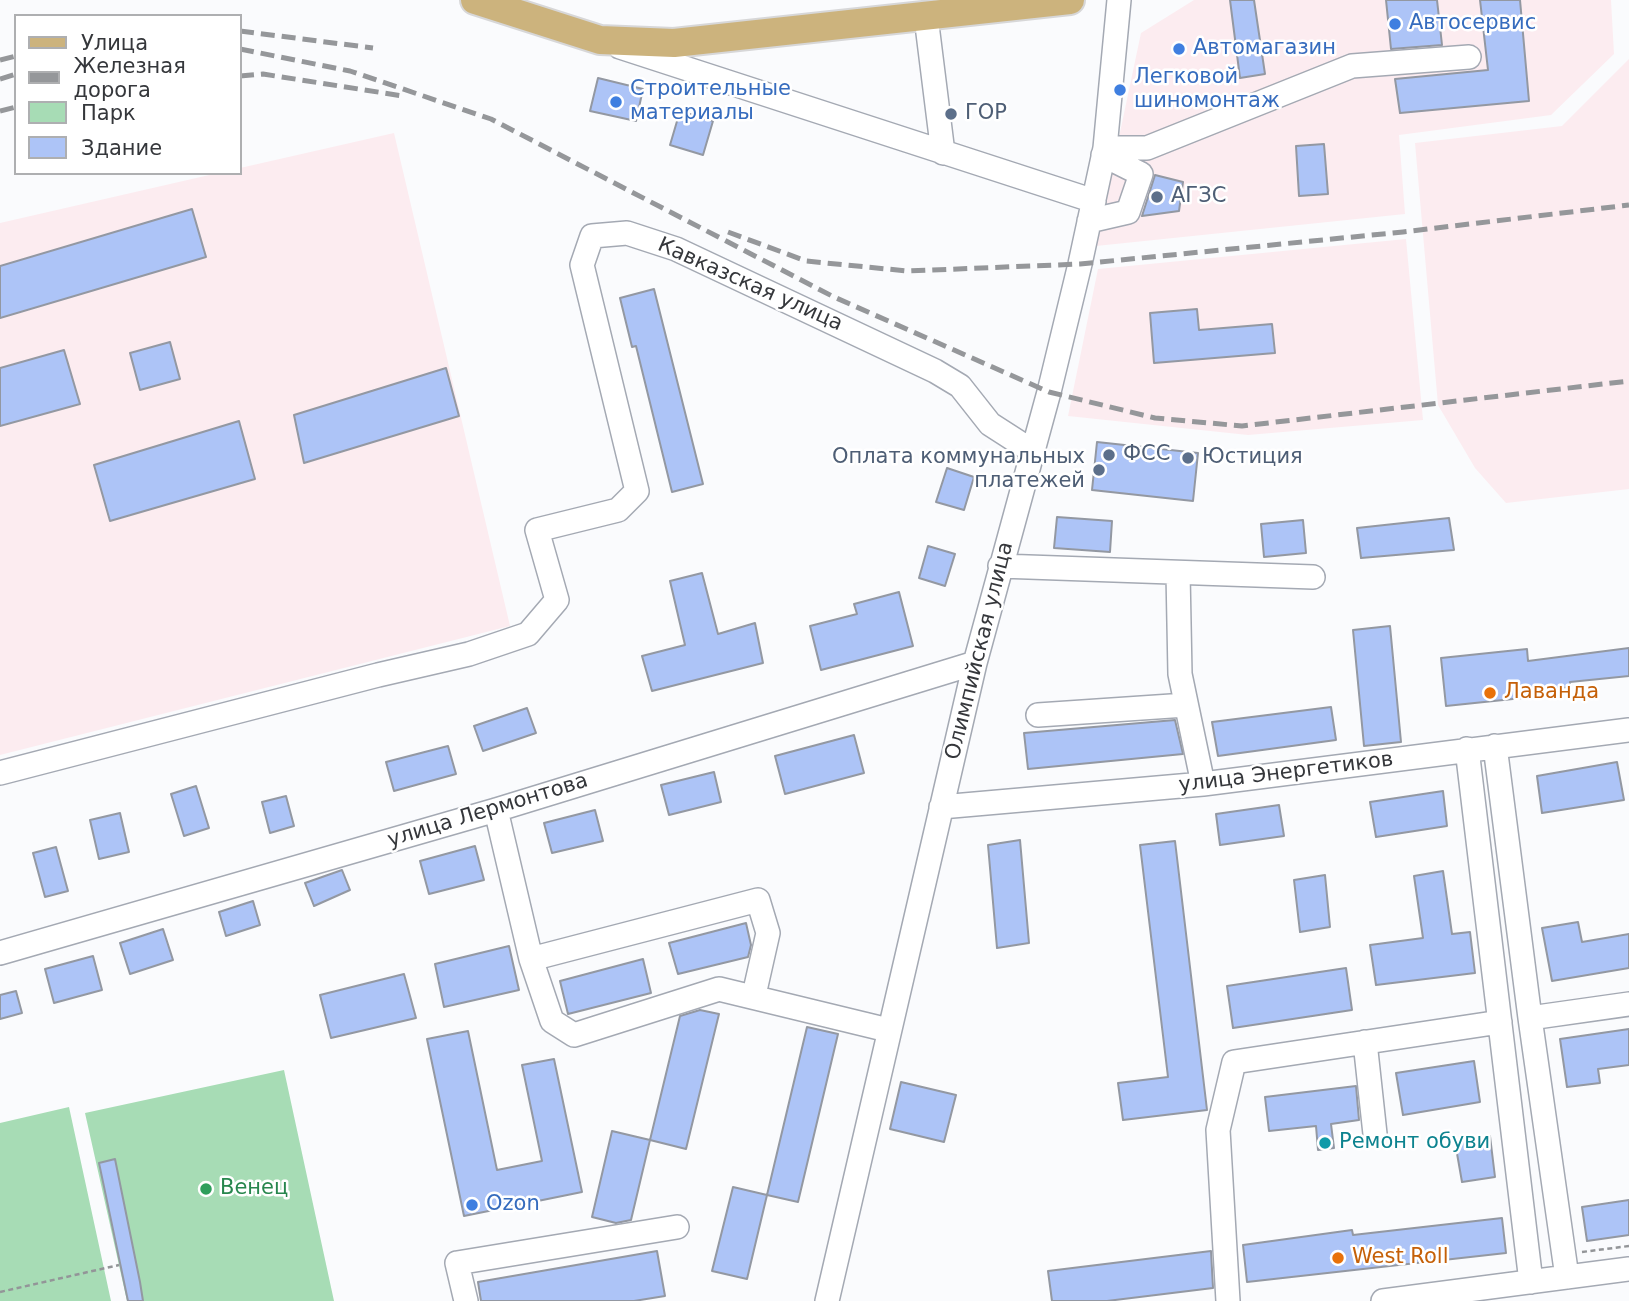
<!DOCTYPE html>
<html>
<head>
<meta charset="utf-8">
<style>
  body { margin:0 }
  #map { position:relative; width:1629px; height:1301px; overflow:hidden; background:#fafbfd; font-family:"DejaVu Sans",sans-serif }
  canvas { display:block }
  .legend { position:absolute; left:14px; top:14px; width:228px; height:161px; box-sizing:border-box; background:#fff; border:2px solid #aeafb1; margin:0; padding:9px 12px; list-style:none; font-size:21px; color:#35373b }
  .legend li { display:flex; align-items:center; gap:14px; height:35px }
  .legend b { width:35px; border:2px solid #aeafb1 }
</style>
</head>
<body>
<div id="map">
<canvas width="1629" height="1301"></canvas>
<ul class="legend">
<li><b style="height:9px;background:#ccb37d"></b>Улица</li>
<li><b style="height:9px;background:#95979a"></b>Железная дорога</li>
<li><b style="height:19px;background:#a7dcb5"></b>Парк</li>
<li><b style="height:19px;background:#adc4f7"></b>Здание</li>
</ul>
</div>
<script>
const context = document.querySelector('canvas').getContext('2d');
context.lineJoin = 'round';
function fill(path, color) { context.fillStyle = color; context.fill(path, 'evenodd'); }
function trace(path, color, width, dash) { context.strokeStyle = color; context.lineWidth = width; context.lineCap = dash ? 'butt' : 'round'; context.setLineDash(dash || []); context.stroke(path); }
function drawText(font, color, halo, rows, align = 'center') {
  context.font = font + ' "DejaVu Sans",sans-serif'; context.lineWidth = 5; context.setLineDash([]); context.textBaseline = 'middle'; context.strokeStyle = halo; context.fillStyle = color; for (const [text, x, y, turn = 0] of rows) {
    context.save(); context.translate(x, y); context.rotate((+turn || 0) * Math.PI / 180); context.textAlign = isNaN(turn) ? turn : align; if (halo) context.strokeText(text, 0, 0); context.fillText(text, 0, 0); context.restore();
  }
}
const industrial = new Path2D(`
  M1194 0H1611L1614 54 1551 115 1399 135 1405 214 1096 246 1141 33Z
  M1629 59V489L1506 503 1475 468 1438 405 1415 143 1562 126Z
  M394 133 510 626 0 755V223L218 173H240V168Z
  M1406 239 1423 420 1248 435 1068 416 1098 269Z`);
const green = new Path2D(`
  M284 1070 334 1301H127L85 1113Z
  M69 1107 111 1301H0V1123Z`);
const building = new Path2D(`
  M1230 0H1254L1265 74 1240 78Z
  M1386 0H1437L1442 45 1391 49Z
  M1480 0H1520L1529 101 1400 113 1395 79 1488 70Z
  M598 78 643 89 636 121 590 111Z
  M680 111 713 121 703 155 670 145Z
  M1324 144 1328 194 1299 196 1296 146Z
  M1155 175 1183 182 1179 211 1142 216Z
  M192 209 206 257 0 318V266Z
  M654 289 703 484 672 492 636 346 632 347 620 298Z
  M1197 309 1199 330 1272 324 1275 353 1154 363 1150 313Z
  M170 342 180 379 140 390 130 353Z
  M64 350 80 404 0 426V368Z
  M446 368 459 416 304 463 294 415Z
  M239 421 255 479 110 521 94 465Z
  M1097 442 1198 453 1193 501 1092 490Z
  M947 468 974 477 964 510 936 502Z
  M1057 517 1112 521 1110 552 1054 548Z
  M1449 518 1454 550 1361 558 1357 528Z
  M1303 520 1306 553 1264 557 1261 524Z
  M928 546 955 554 945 586 919 578Z
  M702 573 718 634 755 623 763 663 652 691 642 656 685 645 670 581Z
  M899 592 913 646 821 670 810 626 857 614 854 604Z
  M1390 626 1401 742 1364 746 1353 630Z
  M1629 648V676L1570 682V687L1531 692 1532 697 1446 706 1441 658 1527 649 1528 661Z
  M1331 707 1336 740 1218 756 1212 722Z
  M527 708 536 733 483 751 474 726Z
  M1175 720 1183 754 1028 769 1024 733Z
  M854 735 864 773 785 794 775 756Z
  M448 746 456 774 394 791 386 762Z
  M1617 762 1624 800 1542 813 1537 776Z
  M714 772 721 802 669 815 661 785Z
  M196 786 209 828 184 836 171 794Z
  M1443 791 1447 826 1376 837 1370 802Z
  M286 796 294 826 270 833 262 802Z
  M1279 805 1284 836 1220 845 1216 814Z
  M595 810 603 841 552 853 544 823Z
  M120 813 129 852 99 859 90 820Z
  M1020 840 1029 943 997 948 988 845Z
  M1175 841 1207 1110 1123 1120 1118 1083 1168 1077 1140 845Z
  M475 846 484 880 429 894 420 861Z
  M56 847 68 891 45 897 33 853Z
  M342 870 350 890 314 906 305 883Z
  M1443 871 1452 934 1470 932 1475 973 1376 985 1370 945 1423 938 1414 876Z
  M1325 875 1330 927 1300 932 1294 880Z
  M253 901 260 925 226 936 219 912Z
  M1578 922 1582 942 1629 934V968L1552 981 1542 928Z
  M746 923 751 945 748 957 678 974 669 943Z
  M163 929 173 960 130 974 120 943Z
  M509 946 519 990 444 1007 435 964Z
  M93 956 102 990 54 1003 45 969Z
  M643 959 651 993 568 1014 560 981Z
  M1346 968 1352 1010 1233 1028 1227 986Z
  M404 974 416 1018 331 1038 320 995Z
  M16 991 22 1013 0 1019V995Z
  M700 1010 719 1014 686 1149 650 1140 680 1016Z
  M807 1027 838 1034 798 1202 767 1195Z
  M1629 1029V1065L1598 1069 1600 1083 1567 1087 1560 1039Z
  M468 1031 497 1170 542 1161 522 1065 554 1059 582 1192 464 1216 427 1039Z
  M1474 1061 1480 1102 1403 1115 1396 1073Z
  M901 1082 956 1095 944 1142 890 1129Z
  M1356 1086 1359 1120 1331 1124 1334 1148 1318 1150 1316 1126 1269 1131 1265 1097Z
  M612 1131 650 1140 631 1220 616 1223 592 1217Z
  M1490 1136 1495 1177 1462 1182 1455 1142Z
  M115 1159 140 1282 143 1301H128L99 1163Z
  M733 1187 767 1195 747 1279 712 1271Z
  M1629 1200V1235L1587 1241 1582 1207Z
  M1502 1218 1506 1253 1247 1282 1243 1245 1352 1230 1353 1235Z
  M657 1251 665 1296 634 1301H481L478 1282Z
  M1211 1251 1213 1288 1107 1301H1052L1048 1271Z`);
const path = new Path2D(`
  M1582 1252 1629 1246
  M0 1292 119 1265`);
const minor = new Path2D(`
  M926 17 943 153
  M620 47 1094 201
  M1105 148H1147L1352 66 1469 57
  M1089 221 1128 212 1141 174 1103 155
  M1000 566 1313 577
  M1178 573 1180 674 1203 784
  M1038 715 1186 705
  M1495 746 1530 1018 1567 1277
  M1467 749 1531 1282
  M0 773 378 675 469 654 528 634 557 600 537 530 618 510 637 491 582 265 592 236 627 233 676 249 935 371 960 386 990 424 1032 451
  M941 807 1203 784 1629 730
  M496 810 531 959 552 1021 574 1035 719 989 888 1030
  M0 953 496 810 975 663
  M531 959 758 900 768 933 754 995
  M1530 1018 1629 1004
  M1365 1042 1375 1134
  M466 1301 457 1263 677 1227
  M827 1301 975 663 1049 392 1080 264 1105 148 1119 0
  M1228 1301 1218 1130 1234 1062 1500 1022
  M1383 1301 1629 1269`);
const major = new Path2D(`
  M475 0 600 40 674 43 1070 0`);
const rail = new Path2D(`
  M240 31 373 48
  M240 49 350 71 491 119 834 297 1049 392 1155 418 1242 426 1629 381
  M0 60 16 56
  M240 76 263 74 403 96
  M0 79 16 74
  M0 111 16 107
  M728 232 806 261 907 271 1080 264 1403 232 1629 205`);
const markers = [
  [1395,24,7,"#3f7fe0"],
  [1179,49,7,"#3f7fe0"],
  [1120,90,7,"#3f7fe0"],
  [616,102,7,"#3f7fe0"],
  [951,114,7,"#5c6f8a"],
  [1157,197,7,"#5c6f8a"],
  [1109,455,7,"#5c6f8a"],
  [1188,458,7,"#5c6f8a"],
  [1099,470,7,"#5c6f8a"],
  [1490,693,7,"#e8710a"],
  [1325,1143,7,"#0f9aa8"],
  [206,1189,7,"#2e9e5b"],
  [472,1205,7,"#3f7fe0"],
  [1338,1258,7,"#e8710a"]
];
const shopNames = [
  ["Автосервис",1409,24],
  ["Автомагазин",1193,49],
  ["Легковой",1134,78],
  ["шиномонтаж",1134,102],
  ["Строительные",630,90],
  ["материалы",630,114],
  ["Ozon",486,1205]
];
const serviceNames = [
  ["ГОР",965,114],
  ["АГЗС",1171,197],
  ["ФСС",1123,455],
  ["Оплата коммунальных",1085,458,"right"],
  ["платежей",1085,482,"right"],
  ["Юстиция",1202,458]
];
const streetNames = [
  ["Кавказская улица",750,285,24],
  ["Олимпийская улица",980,651,-76],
  ["улица Энергетиков",1286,773,-7],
  ["улица Лермонтова",488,811,-17]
];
const foodNames = [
  ["Лаванда",1504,693],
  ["West Roll",1352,1258]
];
const cultureNames = [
  ["Ремонт обуви",1339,1143]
];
const leisureNames = [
  ["Венец",220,1189]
];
fill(industrial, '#fcecf0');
fill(green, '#a7dcb5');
fill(building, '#adc4f7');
trace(building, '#9398a2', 2);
trace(minor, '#a4a9b3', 26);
trace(major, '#d7d7d8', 32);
trace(path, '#939598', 2.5, [5, 3.5]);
trace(minor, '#fff', 23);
trace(major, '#ccb37d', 28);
trace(rail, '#95979a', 5, [14, 7]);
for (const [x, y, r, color] of markers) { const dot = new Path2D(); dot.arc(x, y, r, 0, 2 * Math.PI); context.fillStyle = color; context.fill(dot); trace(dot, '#fff', 2.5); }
drawText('21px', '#366cbe', '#fff', shopNames, 'left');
drawText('21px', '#4e5e75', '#fff', serviceNames, 'left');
drawText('21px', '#35373b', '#fff', streetNames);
drawText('21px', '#c56008', '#fff', foodNames, 'left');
drawText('21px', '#0d838f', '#fff', cultureNames, 'left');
drawText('21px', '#27864d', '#fff', leisureNames, 'left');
</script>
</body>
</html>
